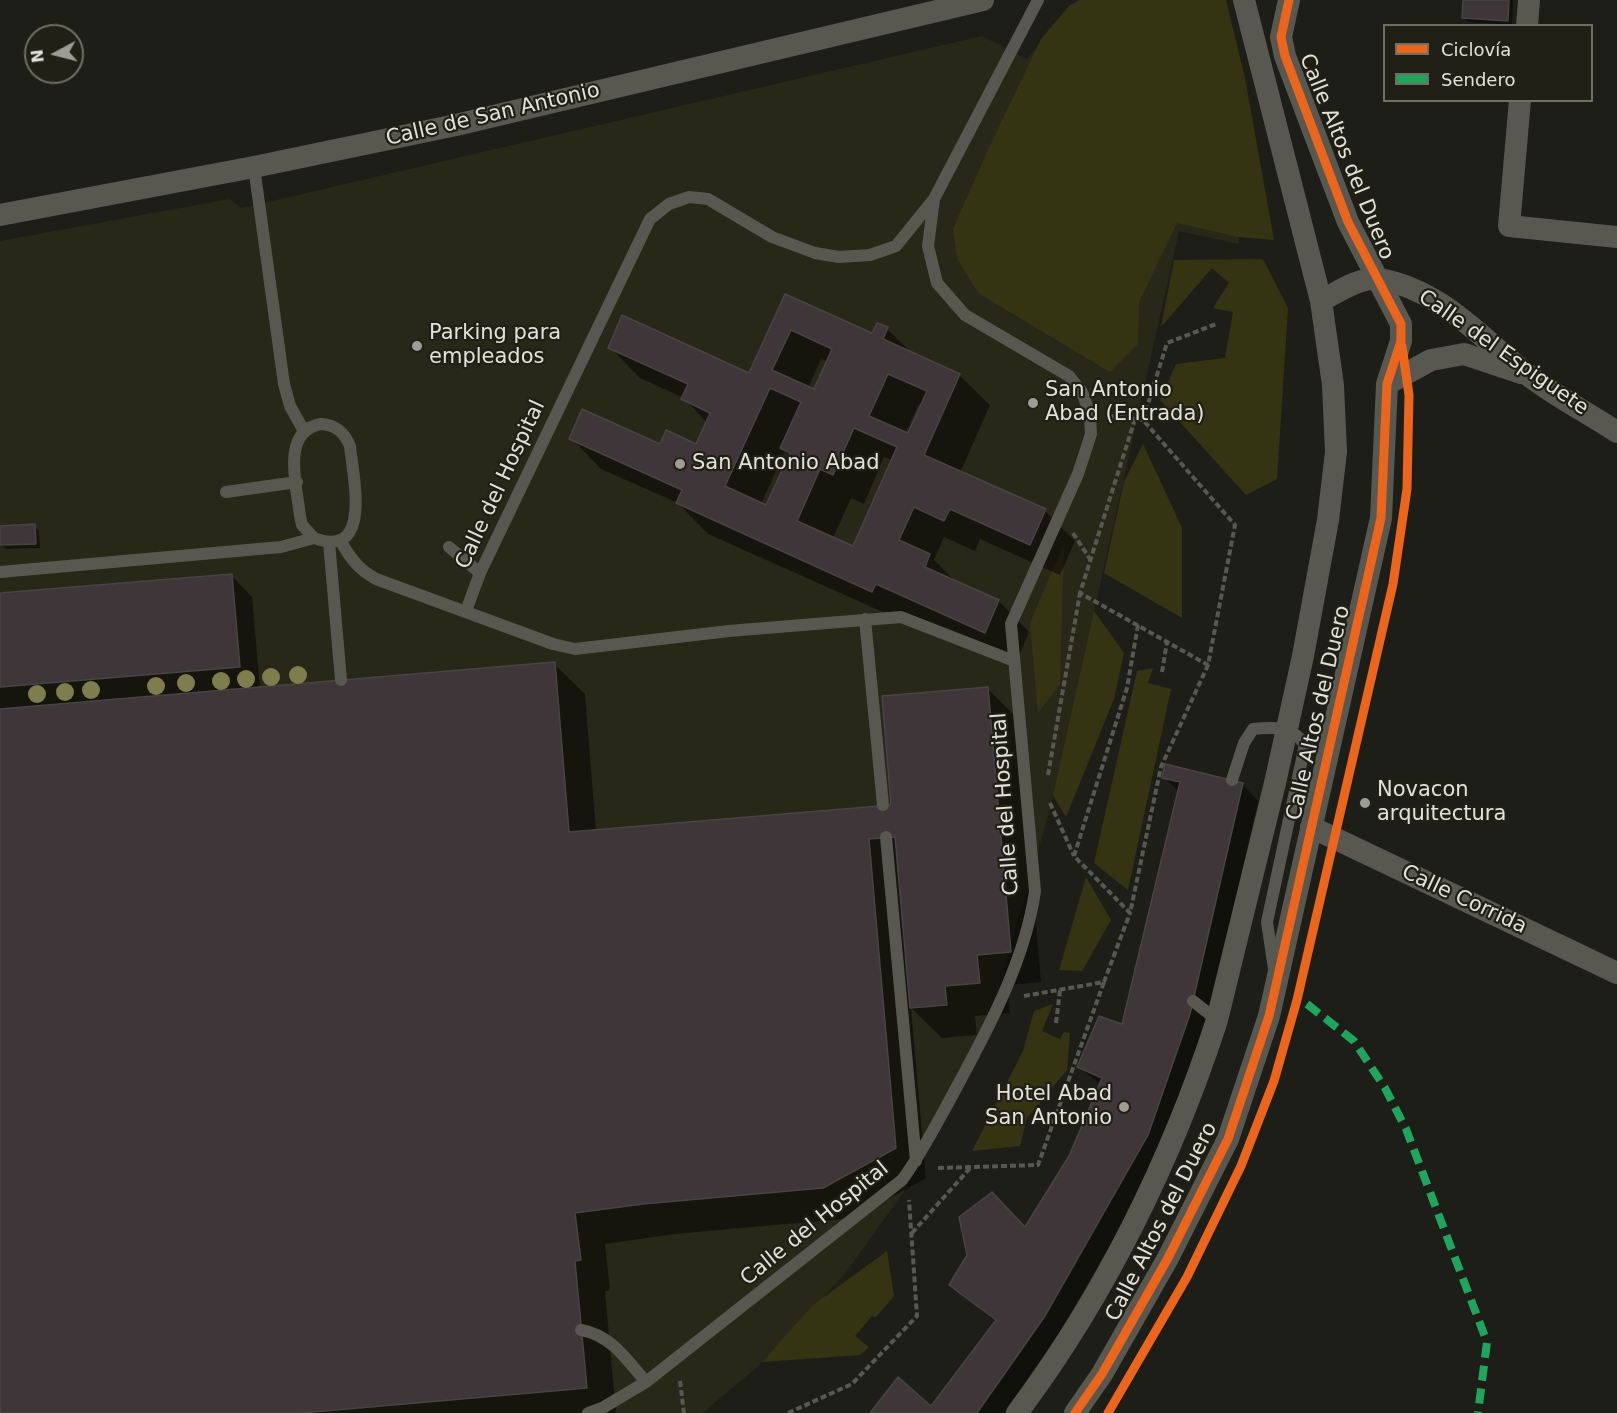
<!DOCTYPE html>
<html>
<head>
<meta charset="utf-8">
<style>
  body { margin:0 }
  #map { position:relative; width:1617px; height:1413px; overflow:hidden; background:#1e1e18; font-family:"DejaVu Sans",sans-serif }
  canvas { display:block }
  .legend { position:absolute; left:1383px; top:24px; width:210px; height:78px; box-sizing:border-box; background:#202016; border:2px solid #6e6e65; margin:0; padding:8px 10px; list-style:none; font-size:18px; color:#e2e2db }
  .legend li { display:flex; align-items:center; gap:12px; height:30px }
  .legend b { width:30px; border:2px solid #6e6e65 }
  .north { position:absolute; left:24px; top:24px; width:60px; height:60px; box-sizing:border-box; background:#202016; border:2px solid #6e6e65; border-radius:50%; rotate:263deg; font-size:16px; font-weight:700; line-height:24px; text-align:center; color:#e2e2db }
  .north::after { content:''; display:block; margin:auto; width:21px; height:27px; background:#9d9d97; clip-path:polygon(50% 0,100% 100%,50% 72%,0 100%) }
</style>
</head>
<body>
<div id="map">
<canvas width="1617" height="1413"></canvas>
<ul class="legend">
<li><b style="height:8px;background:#eb651d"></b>Ciclovía</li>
<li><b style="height:8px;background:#20a55d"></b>Sendero</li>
</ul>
<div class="north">N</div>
</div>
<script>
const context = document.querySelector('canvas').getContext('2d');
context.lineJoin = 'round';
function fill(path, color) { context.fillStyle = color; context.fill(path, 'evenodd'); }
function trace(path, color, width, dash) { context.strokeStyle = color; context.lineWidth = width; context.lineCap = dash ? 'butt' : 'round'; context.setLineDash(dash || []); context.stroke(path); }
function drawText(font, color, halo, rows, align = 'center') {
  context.font = font + ' "DejaVu Sans",sans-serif'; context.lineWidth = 4.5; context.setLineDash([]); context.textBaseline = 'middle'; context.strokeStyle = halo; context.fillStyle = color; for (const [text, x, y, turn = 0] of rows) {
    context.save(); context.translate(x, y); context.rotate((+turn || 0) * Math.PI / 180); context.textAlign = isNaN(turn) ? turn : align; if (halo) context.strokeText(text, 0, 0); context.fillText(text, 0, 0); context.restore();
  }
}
const built = new Path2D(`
  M1079 0H1214L1228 67 1239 244 1179 231 1050 809 979 1058 903 1193 844 1275 754 1370 702 1413H0V241L229 199 242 208 982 36 1027 59Z`);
const green = new Path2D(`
  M1080 0H1226L1245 78 1274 240 1239 237 1177 223 1139 302 1138 344 1110 372 978 293 957 258 953 229 987 152 1041 39 1069 6Z
  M1263 259 1288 308 1277 479 1246 495 1160 400 1176 364 1225 358 1233 312 1213 308 1229 283 1212 268 1161 327 1174 260Z
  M1143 444 1182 528V618L1104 573 1124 482Z
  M1064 544 1060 684 1038 713 1030 623Z
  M1094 611 1124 653 1114 699 1066 817 1053 795Z
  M1153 668 1148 683 1171 689 1128 890 1094 863 1137 671Z
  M1086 877 1111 920 1082 971 1059 970Z
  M1053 1004 1042 1031 1060 1039 1064 1032 1070 1033 1067 1070 1027 1118 1020 1146 972 1151 1023 1051 1034 1011Z
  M887 1251 894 1296 876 1317 872 1316 855 1336 869 1347 860 1355 762 1362 813 1305Z`);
const shadow = new Path2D(`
  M1465 0H1513L1512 25 1469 22 1464 18Z
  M785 296 873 335 887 329 912 353 959 375 990 405 960 473 1045 511 1075 541 1060 575 980 539 975 551 944 537 934 560 957 583 999 601 1029 632 1016 663 903 621 708 534 678 503 601 469 571 438 660 446H697L707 423 684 398 640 378 610 347 750 375ZM821 359 828 362 814 391 808 388ZM919 404 922 405 909 435 905 434ZM785 451 790 456 767 507 761 504ZM884 457 892 460 854 548 833 538 851 498 864 504Z
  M34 526 39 531 40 548 6 549 1 544Z
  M231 575 252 597 260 688 554 664 585 694 596 831 893 806 987 688 1018 719 1041 982 1007 985 1010 1013 975 1016 977 1035 942 1038 911 1008 926 1178 854 1218 675 1234 605 1244 610 1290 605 1291 616 1413H0V594Z
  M1164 777 1242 784 1258 801 1206 1031 1164 1151 1060 1332 1004 1413H872L931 1408 996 1322 951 1284 1025 1229 1070 1156 1101 1085 1079 1067 1123 1026 1179 792Z`);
const building = new Path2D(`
  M1463 0H1509L1508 21 1462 18Z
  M785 294 872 333 877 323 888 327 883 339 960 374 924 455 1046 509 1030 545 950 509 944 521 914 507 899 540 930 554 925 567 999 600 985 633 876 584 872 592 676 503 682 490 569 439 582 409 660 444 666 430 696 444 710 413 681 399 688 384 608 348 622 315 749 373ZM791 330 832 349 814 389 772 370ZM888 374 927 391 908 433 869 416ZM770 388 801 402 780 448 790 453 766 505 725 486ZM854 428 897 447 853 546 797 521 820 469 833 475Z
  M35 524 36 544 0 545V526Z
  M232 574 240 667 0 687V593Z
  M555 662 569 832 891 805 882 696 988 687 1011 952 977 955 980 983 945 986 947 1005 910 1008 895 837 869 839 896 1148 823 1188 643 1204 575 1213 581 1260 575 1261 587 1388 302 1413H0V709Z
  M1165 764 1243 783 1190 1014 1148 1135 1045 1316 977 1413H870L898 1377 931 1406 996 1320 949 1285 967 1255 959 1217 992 1192 1025 1227 1069 1156 1102 1078 1077 1067 1099 1016 1122 1024 1180 782 1162 778Z`);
const path = new Path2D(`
  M1111 416 1143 420
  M1135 419 1080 593 1208 665 1235 525 1143 420 1167 343 1216 324
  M1073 533 1090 559
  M1138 625 1127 688 1074 856 1130 913 1161 767 1208 665
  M1162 672 1167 642
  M1048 775 1080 593
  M1050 803 1074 856
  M1024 996 1104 982 1130 913
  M1056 1023 1060 990
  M938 1168 1038 1165 1104 982
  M912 1233 971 1167
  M680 1381 684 1413
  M788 1413 852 1384 917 1316 909 1200`);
const lane = new Path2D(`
  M254 167 284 384 290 406 304 431
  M321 424C336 425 344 432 350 446 353 477 373 560 314 538L302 525 300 516C297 487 280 431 321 424Z
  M226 492 297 482
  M340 540C350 558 358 569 376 579L553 644 575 649 729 631 901 617 1014 661
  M329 542 341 680
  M449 547 480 573
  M0 572 281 547 314 538
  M466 611 480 573 650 219 669 204 689 197 708 199 772 237 815 253 839 257 870 255 896 246 934 199 1038 0
  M865 619 883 805
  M1232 780 1244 743 1253 729C1273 727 1293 726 1305 745L1267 922 1274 969
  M886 837 916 1161
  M1193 1001 1217 1020
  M581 1330C611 1335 627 1360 646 1382
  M588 1413 604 1407 646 1382 902 1180C922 1153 937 1123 953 1094 987 1031 1025 962 1035 891L1011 624 1078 474 1091 434 1090 414 1082 392 1069 376 965 315 937 283 928 246 934 199`);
const street = new Path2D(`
  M1527 26 1529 0
  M1520 100 1509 226 1617 237
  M0 215 254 167 456 125 983 0
  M1321 301C1336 293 1361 276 1379 279 1441 289 1482 339 1528 375 1555 396 1588 413 1617 432
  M1387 384 1431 360 1464 354 1521 373
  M1311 827 1617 973
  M1017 1413C1105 1296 1172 1159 1217 1020L1275 783 1303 656 1328 520 1336 452 1333 385 1321 301 1244 0
  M1075 1413 1102 1374 1168 1258 1228 1139 1269 1016 1381 518 1387 384 1401 341V324L1348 222 1285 56 1281 37 1289 0`);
const quiet = new Path2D(`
  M1307 1004 1354 1041 1385 1088 1406 1129 1487 1342 1478 1413`);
const cycleway = new Path2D(`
  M1075 1413 1102 1374 1168 1258 1228 1139 1269 1016 1381 518 1387 384 1401 341V324L1348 222 1285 56 1281 37 1289 0
  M1108 1413 1187 1277 1241 1166 1274 1081 1297 1000 1393 584 1407 489 1409 395 1402 346`);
const trees = [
  [298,675],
  [271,677],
  [246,679],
  [221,681],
  [186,683],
  [156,686],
  [91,690],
  [65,692],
  [37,694]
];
const markers = [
  [417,346,6,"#9d9d97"],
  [1033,403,6,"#9d9d97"],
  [680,464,6,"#9d9d97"],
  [1365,803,6,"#9d9d97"],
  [1124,1107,6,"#9d9d97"]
];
const streetNames = [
  ["Calle de San Antonio",493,115,-13],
  ["Calle Altos del Duero",1346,157,68],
  ["Calle del Espiguete",1503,353,35],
  ["Calle del Hospital",501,485,-65],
  ["Calle Altos del Duero",1319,713,-77],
  ["Calle del Hospital",1006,804,-94],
  ["Calle Corrida",1464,900,25],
  ["Calle Altos del Duero",1162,1222,-63],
  ["Calle del Hospital",815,1224,-39]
];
const poiNames = [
  ["Parking para",429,334],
  ["empleados",429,358],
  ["San Antonio",1045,391],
  ["Abad (Entrada)",1045,415],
  ["San Antonio Abad",692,464],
  ["Novacon",1377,791],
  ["arquitectura",1377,815],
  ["Hotel Abad",1112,1095,"right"],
  ["San Antonio",1112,1119,"right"]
];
fill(built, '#282819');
fill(green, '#353412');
fill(shadow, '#0007');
fill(building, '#3f3639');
trace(building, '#464543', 1.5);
trace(path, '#585853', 4, [6, 3]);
trace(lane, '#585850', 12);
trace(street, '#585850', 22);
trace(quiet, '#20a55d', 8, [15, 8]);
trace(cycleway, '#eb651d', 9);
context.fillStyle = '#7e7d4e';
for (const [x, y] of trees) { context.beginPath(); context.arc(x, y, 9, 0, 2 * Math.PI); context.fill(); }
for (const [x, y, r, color] of markers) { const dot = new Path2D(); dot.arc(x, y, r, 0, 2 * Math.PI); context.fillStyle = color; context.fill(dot); trace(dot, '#202016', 2); }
drawText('21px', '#e2e2db', '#202016', streetNames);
drawText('21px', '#e2e2db', '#202016', poiNames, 'left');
</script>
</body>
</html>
